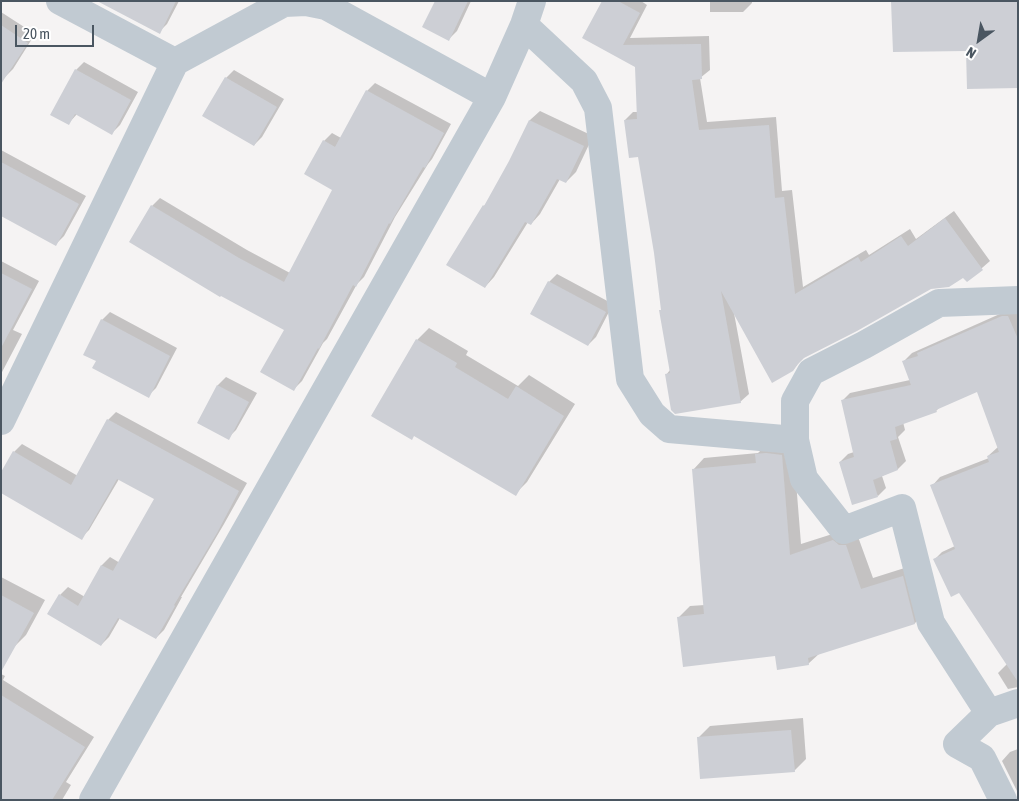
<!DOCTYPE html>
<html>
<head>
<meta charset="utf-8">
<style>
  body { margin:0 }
  #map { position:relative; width:1019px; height:801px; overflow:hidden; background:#f5f3f3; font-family:"Asap Condensed",sans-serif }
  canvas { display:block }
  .frame { position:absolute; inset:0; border:2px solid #4a5661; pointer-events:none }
  .north { position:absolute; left:954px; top:15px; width:50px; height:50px; -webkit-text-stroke:4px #fff; paint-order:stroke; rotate:212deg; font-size:14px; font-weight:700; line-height:20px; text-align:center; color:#4a5661 }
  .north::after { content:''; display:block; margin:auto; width:18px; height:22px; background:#4a5661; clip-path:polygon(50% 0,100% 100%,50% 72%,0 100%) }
  .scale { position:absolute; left:15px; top:25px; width:79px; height:22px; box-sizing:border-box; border:2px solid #4a5661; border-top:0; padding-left:6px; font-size:15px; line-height:18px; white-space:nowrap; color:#4a5661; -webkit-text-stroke:4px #fff; paint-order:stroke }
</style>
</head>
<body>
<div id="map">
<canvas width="1019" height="801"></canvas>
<div class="frame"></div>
<div class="north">N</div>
<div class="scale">20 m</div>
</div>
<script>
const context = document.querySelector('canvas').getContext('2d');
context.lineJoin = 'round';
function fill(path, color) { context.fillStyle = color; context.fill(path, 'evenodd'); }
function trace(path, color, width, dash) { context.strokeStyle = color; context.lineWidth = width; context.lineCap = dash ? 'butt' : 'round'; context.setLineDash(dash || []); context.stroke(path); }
const shadow = new Path2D(`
  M122 1H179L167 24 159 32Z
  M436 1H471L457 31 449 39Z
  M603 1H641L647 5 630 38 709 36 710 70 700 78 707 122 776 117 782 191 792 190 803 287 866 250 869 255 910 229 916 239 954 211 990 261 967 281 964 276 931 288 804 356 793 370 734 313 749 394 740 402 666 375 670 370 655 253 639 156 625 120 633 112H638L637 67 584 37Z
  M710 1H752V3L743 12H710Z
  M1 12 35 34 13 69 5 77 1 74Z
  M84 62 138 92 120 125 112 133 77 114 69 123 76 70Z
  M234 70 284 99 262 137 254 145 226 78Z
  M375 83 451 124 432 159 428 164 395 217 364 277 357 284 327 339 323 343 302 381 294 389 286 329 131 241 152 206 160 198 247 250 290 273 334 190 324 141 332 133 341 138 367 91Z
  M540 111 593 136 576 172 566 182 560 179 540 214 531 224 528 222 494 277 485 287 484 206 488 202 510 162 530 120Z
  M1 150 86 196 64 236 56 244 1 215Z
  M1 261 39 281 13 330 22 334 1 374Z
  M557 274 613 304 596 337 588 345 549 282Z
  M1011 309 1018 313V687L1008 689 998 673 1007 664 960 591 934 560 942 552 955 546 932 486 940 477 989 458 988 456 998 447 978 390 940 407 936 411 903 422 905 430 898 437 906 461 898 469 882 476 886 488 878 496 840 462 848 454 854 452 842 401 850 393 910 380 904 361 912 353Z
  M110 312 177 348 156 388 148 396 97 361 102 320Z
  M429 328 468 351 466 355 518 386 529 375 575 404 527 482 515 494 415 435 373 416 417 340Z
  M226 377 257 393 236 430 228 438 198 423 218 385Z
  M116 412 247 483 224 524 181 597H182L164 630 156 638 120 618 109 637 101 645 60 595 68 587 85 597 102 565 110 557 120 563 156 499 119 479 89 530 81 538 14 452 22 444 78 476 108 420Z
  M768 443 793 444 801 544 845 530 857 534 873 578 914 565 926 612 915 623 820 653 808 664 776 655 678 618 690 606 705 605 693 470 704 458 758 453Z
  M1 577 45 600 26 635 14 647 1 640Z
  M1 674 5 676 3 680 94 737 66 782 71 785 62 800H1Z
  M803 718 806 759 794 771 698 738 710 726Z
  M1018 749V793L1002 761 1010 752Z`);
const building = new Path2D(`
  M97 1H176L160 34Z
  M435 1H468L449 41 422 27Z
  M602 1H618L640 13 623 45 701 44 702 79 692 80 699 130 769 125 775 198 784 197 795 294 858 257 861 262 901 236 908 246 945 218 983 270 967 282 963 278 949 287 931 289 857 331 804 358 798 364 793 371 772 383 721 291 741 403 675 414 671 410 665 374 670 373 659 310H661L654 253 638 157 629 158 624 120 637 119 635 67 582 38Z
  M891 1H1018V88L967 89 966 51 893 52Z
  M1 25 28 43 1 84Z
  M75 69 131 100 112 135 75 114 69 125 50 115Z
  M225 77 277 107 254 146 202 116Z
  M366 90 444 133 425 168 423 167 390 224 389 223 356 287 353 285 319 349 318 348 294 391 260 372 284 330 221 296 220 297 129 242 151 205 239 258 284 282 332 190 304 174 323 140 335 147Z
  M529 120 584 146 566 183 557 179 531 225 525 222 485 288 446 265 483 205 484 206 509 161Z
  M1 162 79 204 56 246 1 216Z
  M1 273 32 289 1 348Z
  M548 281 606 312 588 346 530 314Z
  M1002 316H1008L1018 339V682L959 593 951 597 933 559 955 549 930 485 989 462 987 456 999 452 977 392 936 410 937 412 895 427 897 439 890 441 898 470 873 480 878 497 852 505 839 462 854 457 841 400 911 385 902 361 918 356 917 353Z
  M101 319 170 356 149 398 92 368 96 361 83 355Z
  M416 339 457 363 455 367 508 399 516 386 564 416 516 496 414 436 412 440 371 416Z
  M217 385 249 402 229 440 197 423Z
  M107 419 239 491 217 533 174 605 175 606 156 639 118 618 101 646 47 614 59 594 78 606 101 565 113 571 154 499 117 479 82 540 1 493V472L13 451 71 485Z
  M766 453 782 455 790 555 833 540 839 545H846L861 589 903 576 915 624 808 658 809 665 777 670 775 656 683 667 677 617 704 614 692 469 756 463 755 454Z
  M1 595 34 613 1 672Z
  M1 695 85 747 52 800H1Z
  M791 730 795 772 700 779 697 737Z`);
const minor = new Path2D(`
  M60 1 175 62
  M524 25 584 81 598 108 630 379 652 414 669 429 795 440
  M1 421 175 62 284 3 306 2 326 6 492 97
  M989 713 931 623 902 508 844 530 804 479 795 440V401L811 372 864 345 939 303 1018 300
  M93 800 492 97 524 25 532 1
  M1003 800 982 758 957 744 989 713 1018 703`);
fill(shadow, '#0003');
fill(building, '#cdcfd5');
trace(minor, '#c1cad2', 28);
</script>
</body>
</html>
